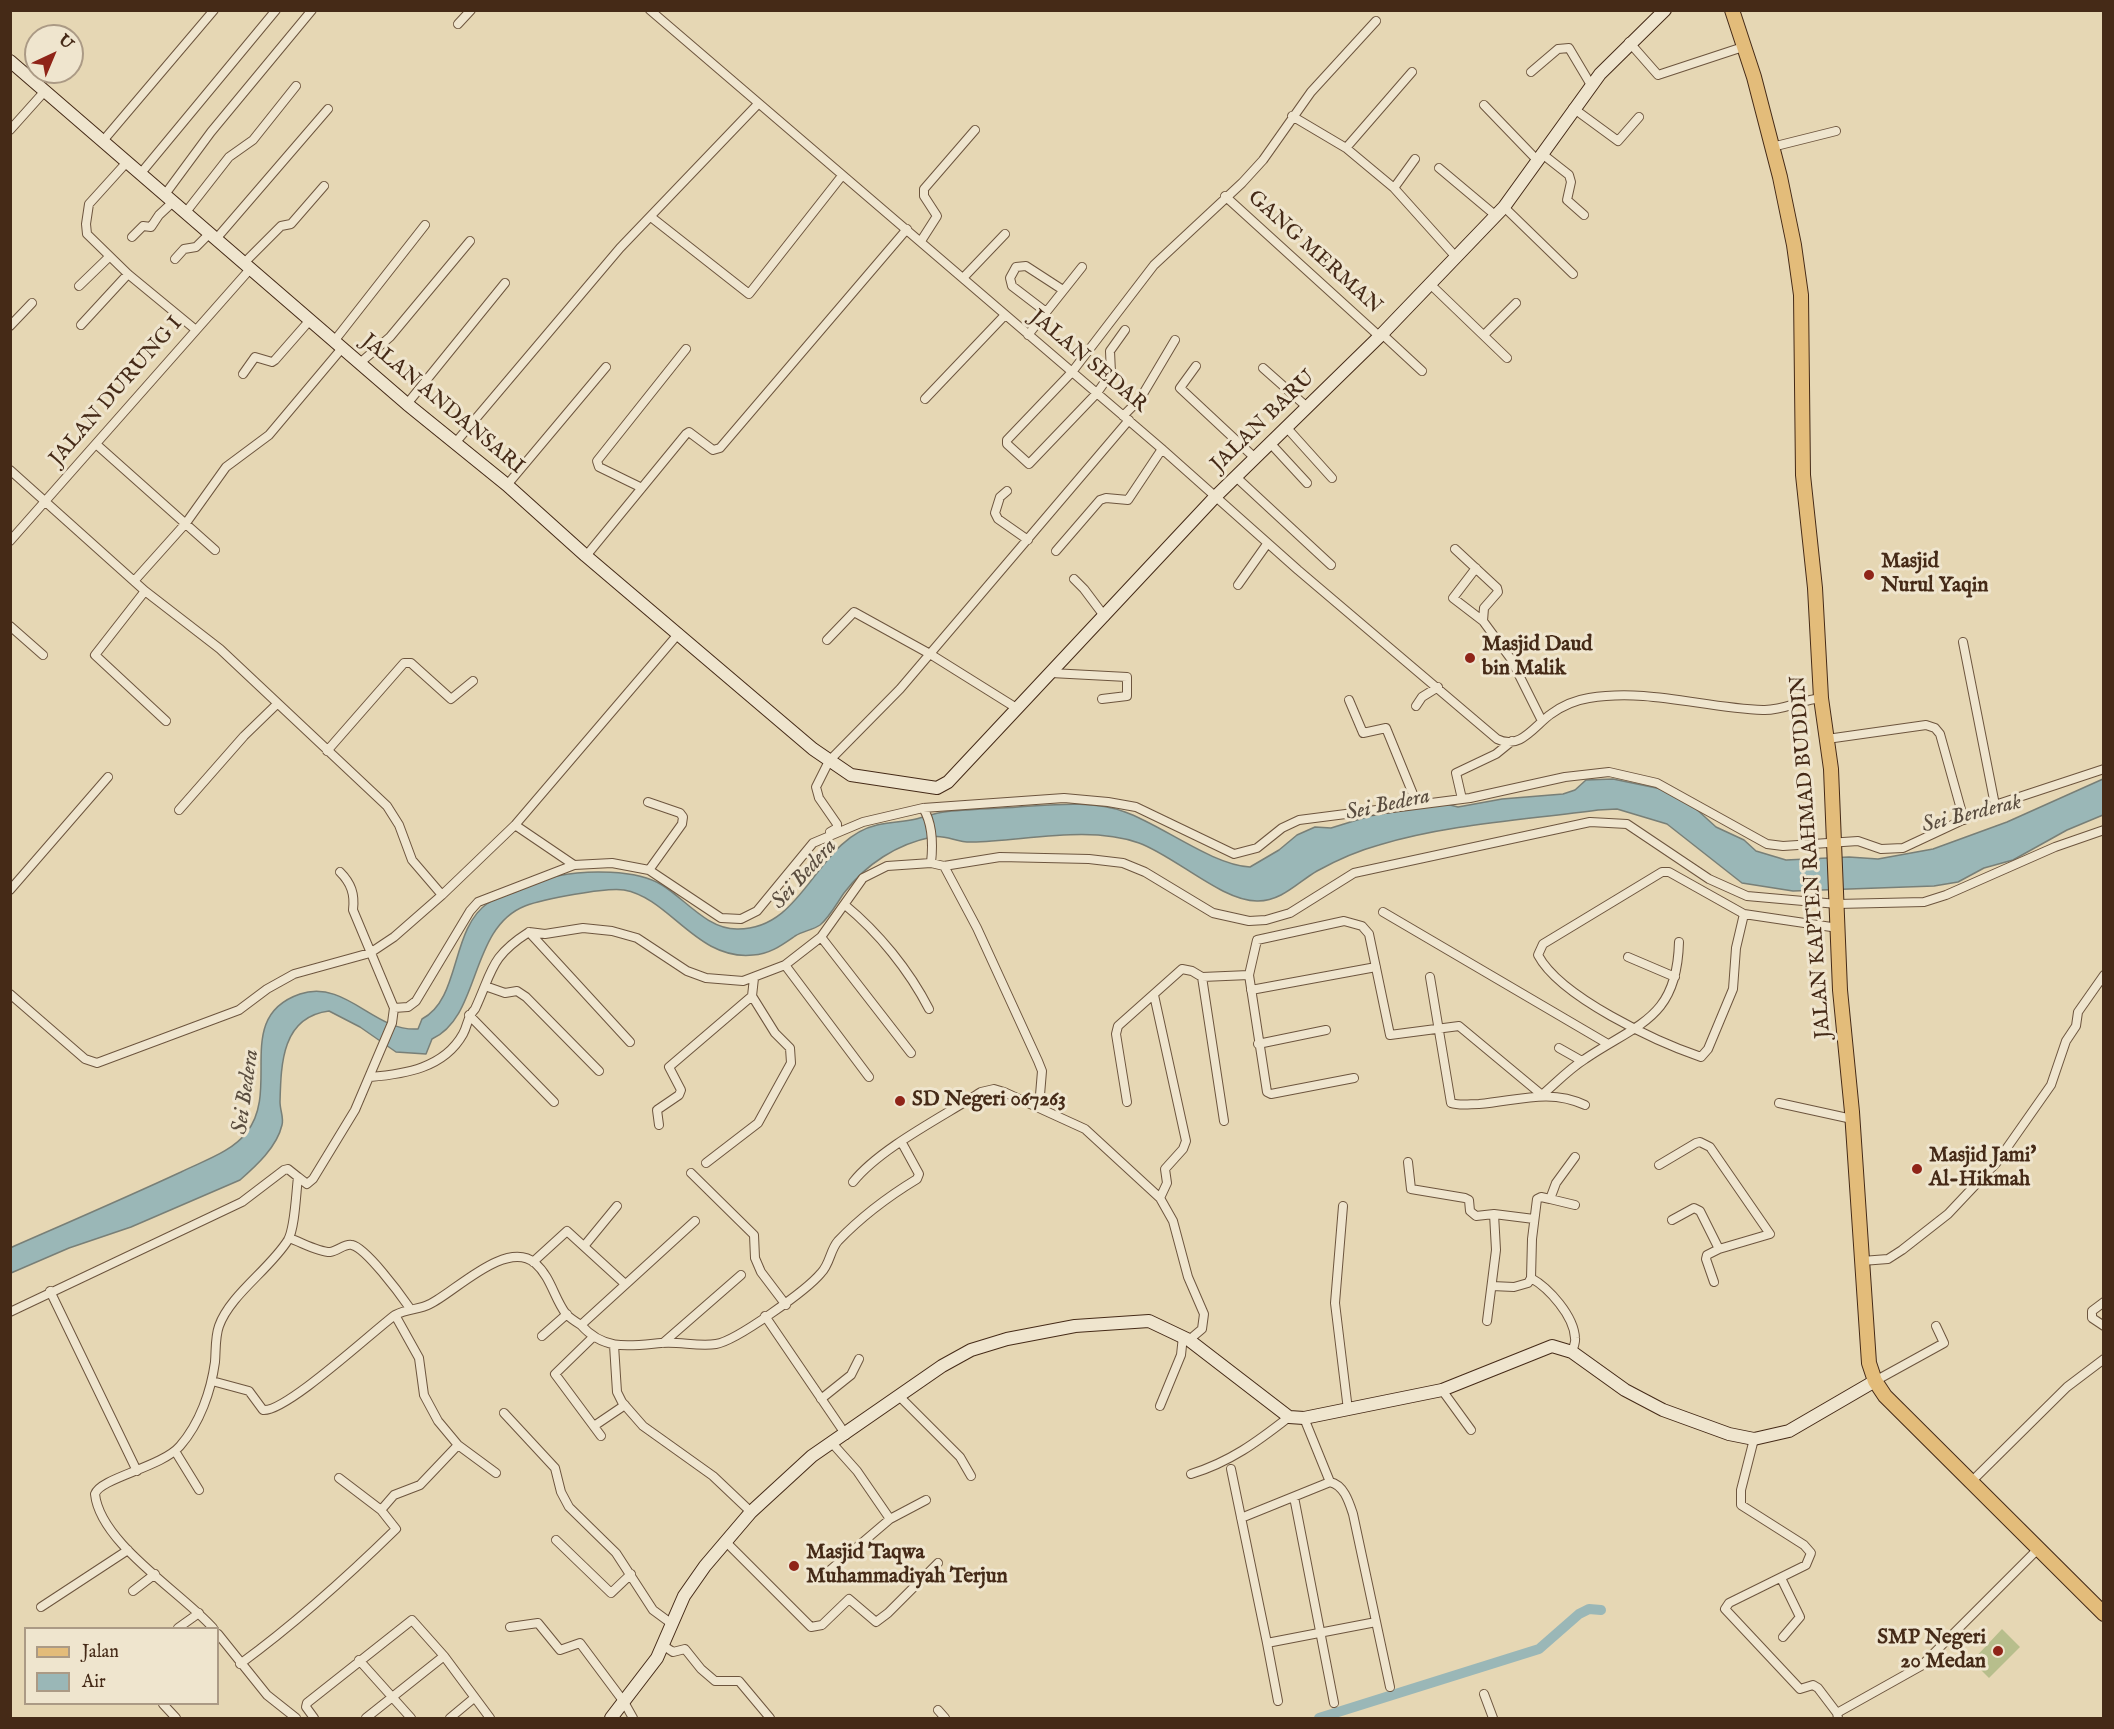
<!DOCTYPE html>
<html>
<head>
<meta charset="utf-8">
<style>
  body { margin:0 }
  #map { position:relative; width:2114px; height:1729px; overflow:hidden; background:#e6d7b4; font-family:"IM FELL English",serif }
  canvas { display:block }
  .frame { position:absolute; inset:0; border:12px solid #452a17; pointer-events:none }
  .legend { position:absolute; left:24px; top:1627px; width:195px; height:78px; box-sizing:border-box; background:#efe5ce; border:2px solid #ab9a85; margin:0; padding:8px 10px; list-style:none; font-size:18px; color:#452a17 }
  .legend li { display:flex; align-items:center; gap:12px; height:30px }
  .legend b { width:30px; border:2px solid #ab9a85 }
  .north { position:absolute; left:24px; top:24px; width:60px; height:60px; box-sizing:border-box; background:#efe5ce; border:2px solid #ab9a85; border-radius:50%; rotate:44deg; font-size:16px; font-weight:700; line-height:24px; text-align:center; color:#452a17 }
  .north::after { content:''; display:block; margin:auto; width:21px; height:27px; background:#8f2418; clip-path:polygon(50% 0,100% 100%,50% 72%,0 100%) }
</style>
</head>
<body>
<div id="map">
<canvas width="2114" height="1729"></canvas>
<div class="frame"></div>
<ul class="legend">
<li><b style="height:8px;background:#e3bc7a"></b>Jalan</li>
<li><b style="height:16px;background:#9ab7b7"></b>Air</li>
</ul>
<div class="north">U</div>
</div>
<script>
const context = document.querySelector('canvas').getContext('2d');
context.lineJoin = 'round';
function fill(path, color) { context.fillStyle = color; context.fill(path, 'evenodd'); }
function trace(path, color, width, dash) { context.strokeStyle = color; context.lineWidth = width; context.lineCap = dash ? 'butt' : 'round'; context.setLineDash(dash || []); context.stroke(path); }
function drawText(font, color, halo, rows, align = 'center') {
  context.font = font + ' "IM FELL English",serif'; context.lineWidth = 6; context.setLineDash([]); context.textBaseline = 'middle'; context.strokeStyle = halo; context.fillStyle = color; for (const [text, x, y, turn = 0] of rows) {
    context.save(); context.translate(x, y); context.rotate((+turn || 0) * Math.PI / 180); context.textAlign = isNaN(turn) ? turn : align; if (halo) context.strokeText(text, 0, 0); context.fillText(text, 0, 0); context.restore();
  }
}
const green = new Path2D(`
  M2002 1629 2020 1647 1989 1678 1972 1661Z`);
const water = new Path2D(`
  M1613 779 1671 791 1683 797 1716 827 1744 840 1756 851 1786 860 1849 857 1878 859 1933 849 2007 822 2103 779V815L2067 830 2013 860 1984 868 1958 882 1934 886 1793 891 1742 883 1667 824 1617 809 1598 810C1525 820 1449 824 1379 845 1357 851 1337 860 1317 871 1298 882 1282 901 1258 901 1223 902 1175 856 1139 843 1089 825 1024 841 972 842 958 843 945 834 932 837 897 844 866 864 844 893 837 903 829 918 820 925 813 930 803 931 795 936 782 945 770 954 753 955 697 961 670 898 624 890 607 887 543 899 525 906 469 928 481 1017 432 1039L426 1054 396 1052 360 1027 329 1011C282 1017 281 1063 280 1102 280 1110 284 1118 282 1125 277 1147 256 1166 240 1180L131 1227 69 1248 11 1273 10 1248C67 1223 125 1198 181 1172 203 1161 232 1152 247 1132 281 1088 233 1017 300 994 346 979 374 1032 418 1029L422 1019C461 999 450 929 488 903 496 898 507 895 515 892 528 887 543 878 557 876 586 870 636 869 662 885 685 899 707 929 737 929 805 930 816 839 877 825 890 822 903 822 916 819 925 817 935 813 944 812 968 809 994 809 1018 807 1052 805 1092 800 1125 812 1162 825 1212 865 1250 867L1279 850 1297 835 1315 827 1331 828 1370 816 1442 803 1458 807 1502 799 1563 794 1575 790 1586 780Z`);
const canal = new Path2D(`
  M1319 1718 1539 1649 1579 1614 1589 1609 1601 1610`);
const street = new Path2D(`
  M650 10 1162 449 1298 570 1497 739C1520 751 1535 725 1551 714 1562 706 1576 700 1589 698 1648 688 1704 708 1763 710 1781 711 1802 700 1821 698
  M458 24 471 10
  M1629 42 1658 75 1743 47
  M1531 72 1558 49 1569 48 1591 85
  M1484 105 1537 160
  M1573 108 1618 141 1639 117
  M1292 116 1346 148 1394 188 1455 256
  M10 130 44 92
  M102 142 214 10
  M1772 147 1836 131
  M1346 148 1412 72
  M1541 153 1569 175 1571 182 1567 200 1584 215
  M127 162 89 204 86 224 87 234 128 274 196 330
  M1439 168 1495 215
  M141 173 276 10
  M1394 188 1415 159
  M166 193 211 132 312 10
  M1225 196 1379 336
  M1504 207 1573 274
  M186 212 229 157 253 140 296 86
  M651 217 749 294 841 177
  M132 237 143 226 151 227 159 215 174 201
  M216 239 328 109
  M921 241 937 216 924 196V189L975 130
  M175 259 184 249 196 247 210 233
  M245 262 281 226 291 224 324 186
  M963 278 1005 234
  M1429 283 1507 358
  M79 286 109 257
  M1046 312 1012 286 1010 278 1016 267 1026 266 1063 290
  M81 325 128 274
  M10 326 32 303
  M1125 330 1110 351 1111 373 1097 393 1029 464 1007 444V440L1072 372 1154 265 1242 183 1263 160 1311 92 1376 21
  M1382 334 1422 371
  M1485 334 1516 303
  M1028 335 1082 267
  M335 340 425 225
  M361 362 390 337 470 241
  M1196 366 1180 388 1255 458
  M1263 368 1307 407
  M243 374 255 357 272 362 275 360 310 320
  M925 399 1005 315
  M407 404 505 283
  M1123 416 1140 399 1175 340
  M1287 428 1332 478
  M456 442 620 248 757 105
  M96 444 215 550
  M1271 444 1307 483
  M10 470 145 591 220 649 387 806 399 825 412 860 442 895 394 937 370 953 294 974 267 989 239 1010 97 1063 85 1059 10 994
  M1236 477 1331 565
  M507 485 606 367
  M640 487 599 467 597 461 686 349
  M1007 491 1000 497 995 513 998 519 1028 540
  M10 541 251 268
  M1455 549 1497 588 1498 592 1484 608 1483 621 1511 659 1542 721
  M1056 551 1100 500 1106 498 1128 500 1162 449
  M586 556 686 434 689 432 713 450 720 448 907 229
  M1476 568 1453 598 1483 621
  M1074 579 1084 589 1105 617
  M135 580 186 523 226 467 269 435 343 347
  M1238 585 1267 544
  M145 591 95 655 166 721
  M10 626 43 655
  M827 640 854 612 930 654 1018 709
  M1963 642 1995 805
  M1051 673 1127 677V696L1102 699
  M1349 700 1363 733 1386 728 1417 804
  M1416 706 1422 697 1438 687
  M1827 739 1926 725 1935 728 1940 734 1964 820
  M327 751 404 663H411L451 699 473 681
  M1462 799 1456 773 1496 754 1512 741
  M648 802 680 813 683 817 682 824 649 870
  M923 808C933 824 933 845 931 863
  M179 810 244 736 277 704
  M515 825 574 865
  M830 832 837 828V824L819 798 816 787 829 761 900 689 1129 420
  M944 866 977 928 1038 1061 1042 1071 1039 1107
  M10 890 108 777
  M442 895 515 825 679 633
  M845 905C878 932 909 970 929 1009
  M1383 912 1608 1044
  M1744 914 1736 948 1733 989 1708 1049 1701 1057C1657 1042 1560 997 1538 955L1543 944 1662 872H1669L1744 914 1838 928
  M529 932 630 1042
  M821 937 911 1053
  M1628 957 1675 977
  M785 965 869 1077
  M1202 977 1224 1121
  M1430 977 1451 1103C1460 1106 1470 1104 1479 1104 1517 1101 1549 1088 1585 1105
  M485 986 505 993 517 991 526 997 599 1071
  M1251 990 1376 967
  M1154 995 1186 1141 1183 1149 1165 1169 1167 1183 1160 1198
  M394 1008 408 1007 416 1001 470 911 478 902 574 865 612 863 649 870 721 918 741 919 757 911 813 843 863 822 923 808 1064 798 1108 802 1136 807 1234 854 1257 848 1282 828 1299 820 1470 798 1565 777 1609 772 1657 783 1767 844 1783 846 1858 841 1881 849 1903 848 1995 805 2104 769
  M469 1015 554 1102
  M1258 1044 1326 1030
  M1559 1048 1582 1061
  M370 1077C405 1074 444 1068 463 1034 468 1025 467 1017 475 1009 493 970 490 957 529 932L545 934 583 928 612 931 637 938 687 971 706 978 743 981 785 965 821 937 863 878 887 866 931 863 944 866 1000 857 1089 859 1123 863 1145 872 1213 913 1249 921 1266 920 1290 913 1354 873 1590 822 1627 824 1709 879 1747 896 1837 904 1924 902 1946 895 2055 847 2104 830
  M1354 1078 1271 1094 1267 1092 1249 975 1257 940 1344 921 1362 926 1369 934 1390 1035 1459 1026 1542 1095
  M1542 1095C1556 1083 1569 1069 1585 1059 1638 1023 1677 1019 1679 942
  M1127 1102 1116 1034 1118 1026 1182 969 1192 971 1202 977 1249 975
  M1779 1103 1852 1119
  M659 1125 657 1110 679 1095 681 1090 669 1067 752 996 754 978
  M1408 1162 1411 1189 1465 1198 1469 1200 1470 1211 1476 1216 1494 1214 1534 1219
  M706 1163 758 1123 791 1063 790 1048 775 1033 752 996
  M1659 1165 1696 1143 1700 1142 1710 1147 1770 1234 1719 1249 1707 1255 1706 1259 1714 1282
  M691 1173 754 1235 755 1258 761 1272 786 1305
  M853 1182C880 1148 944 1116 981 1092L994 1089 1004 1092 1085 1129 1160 1198 1173 1221 1188 1277 1204 1314 1202 1329 1189 1340
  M1550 1199 1575 1205
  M1343 1206 1335 1303 1348 1410
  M1672 1220 1694 1208 1700 1211 1719 1249
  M695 1221 581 1325C604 1351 629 1346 661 1343 679 1341 698 1347 716 1344 736 1341 807 1290 821 1273 830 1264 830 1250 838 1241 861 1217 889 1196 917 1179L919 1174 902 1143
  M289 1238C301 1242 318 1252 330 1252 338 1251 345 1243 352 1245 366 1248 400 1294 409 1307
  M585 1245 617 1206
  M1862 1261 1888 1259 1902 1250 1948 1214 1997 1162 2051 1085 2066 1041 2076 1026 2078 1012 2104 975
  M533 1262 567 1231 624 1283
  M1492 1286 1514 1287 1528 1283 1531 1278
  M50 1291 137 1471
  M2104 1302 2092 1311V1318L2104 1326
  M10 1312 242 1202 284 1170 288 1169 298 1177
  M395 1315 419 1358 424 1395 438 1421 458 1445 496 1473
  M765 1316 846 1435
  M1487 1321 1496 1250 1494 1214
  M542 1336 567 1314
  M592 1338 555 1374 601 1436
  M663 1343 741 1275
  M614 1345 617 1392 622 1402 643 1426 713 1476 751 1512
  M1572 1352C1573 1348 1576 1342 1575 1338 1574 1316 1549 1288 1531 1278L1532 1239 1537 1199 1541 1197 1550 1199 1556 1183 1575 1157
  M212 1381 249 1391 263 1410C285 1413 372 1332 395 1315 409 1308 419 1310 430 1304 455 1292 506 1239 535 1263 551 1277 554 1298 566 1314 570 1318 576 1322 581 1325
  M1875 1381 1944 1343 1936 1326
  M1442 1390 1471 1430
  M899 1396 960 1457 971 1476
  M821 1399 851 1375 859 1359
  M1160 1406 1181 1355 1183 1336
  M504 1413 555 1468 561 1492 569 1507 616 1553 653 1610 672 1624
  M1304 1418 1330 1482C1344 1485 1349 1502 1353 1514L1390 1687
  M594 1426 625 1405
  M1754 1439 1741 1490V1505L1804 1545 1811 1553 1806 1565 1729 1603 1725 1609 1800 1689 1813 1685 1818 1688 1837 1713 1838 1718
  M175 1451 199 1490
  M1231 1469 1267 1643 1376 1622
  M1191 1474C1230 1462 1257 1442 1289 1417
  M1971 1482 2067 1387 2104 1359
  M1294 1497 1334 1703
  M381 1510 394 1495 420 1485 458 1445
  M1241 1518 1330 1482
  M890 1519 926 1500
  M556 1540 611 1593 631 1574
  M725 1541 811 1627 822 1625 849 1599 876 1622 888 1613 938 1563
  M829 1571 890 1519 857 1471 832 1443
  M1781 1578 1800 1617 1783 1637
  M133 1591 155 1574
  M41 1607 128 1550
  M510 1627 538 1623 560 1650 580 1643 624 1702 633 1718
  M178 1628 199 1613
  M213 1628C181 1592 100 1543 95 1494 100 1478 162 1467 180 1446 200 1423 211 1391 215 1362 216 1350 215 1337 219 1326 230 1295 270 1269 288 1240 295 1228 296 1193 298 1177L307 1184 313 1179 355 1110 392 1023 394 1008 353 910C355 894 351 883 340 872
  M218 1634 267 1695 296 1718
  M1267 1643 1278 1701
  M664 1646 673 1652 685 1649 701 1669 715 1681H739L770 1718
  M359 1660 411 1718
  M240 1664C296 1623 347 1577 396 1529L381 1510 339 1478
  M1484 1694 1493 1718
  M163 1704 176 1718
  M938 1710 945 1718
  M1837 1713 1921 1666 2038 1549
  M314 1718 306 1707 307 1703 412 1620 444 1656 490 1718
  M366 1718 444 1656
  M450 1718 474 1698`);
const secondary = new Path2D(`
  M10 61 407 404 507 485 586 556 813 749 851 775 937 788 948 782 1215 497 1382 334 1504 207 1600 74 1665 10
  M611 1718 657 1658 684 1596 705 1566 751 1512 812 1456 942 1366 971 1350 1007 1339 1075 1326 1149 1321 1189 1340 1289 1417 1304 1418 1442 1390 1552 1346 1572 1352 1625 1390 1663 1410 1729 1434 1754 1439 1789 1431 1875 1381`);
const primary = new Path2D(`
  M1732 10 1754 77 1780 177 1794 245 1801 295 1803 475 1815 588 1821 698 1831 769 1840 990 1852 1112 1869 1363 1875 1381 1885 1396 2104 1614`);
const markers = [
  [1869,575,6,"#8f2418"],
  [1470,658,6,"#8f2418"],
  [900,1101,6,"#8f2418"],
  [1917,1169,6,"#8f2418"],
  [794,1566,6,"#8f2418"],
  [1998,1651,6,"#8f2418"]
];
const streetNames = [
  ["GANG MERMAN",1314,253,42],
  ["JALAN SEDAR",1088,362,40],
  ["JALAN DURUNG I",117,392,-49],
  ["JALAN ANDANSARI",442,405,40],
  ["JALAN BARU",1264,422,-44],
  ["JALAN KAPTEN RAHMAD BUDDIN",1812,857,-94]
];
const poiNames = [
  ["Masjid",1881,563],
  ["Nurul Yaqin",1881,587],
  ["Masjid Daud",1482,646],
  ["bin Malik",1482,670],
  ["SD Negeri 067263",912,1101],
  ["Masjid Jami'",1929,1157],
  ["Al-Hikmah",1929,1181],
  ["Masjid Taqwa",806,1554],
  ["Muhammadiyah Terjun",806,1578],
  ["SMP Negeri",1986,1639,"right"],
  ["20 Medan",1986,1663,"right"]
];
const waterNames = [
  ["Sei Bedera",1388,806,-12],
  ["Sei Berderak",1972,815,-14],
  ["Sei Bedera",805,875,-48],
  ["Sei Bedera",247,1092,-82]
];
fill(green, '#b7be8c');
fill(water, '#9ab7b7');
trace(water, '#787f77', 1.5);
trace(canal, '#9ab7b7', 10);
trace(street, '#6d553e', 10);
trace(secondary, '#452a17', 14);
trace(primary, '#452a17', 16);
trace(street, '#efe5ce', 8);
trace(secondary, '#efe5ce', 12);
trace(primary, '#e3bc7a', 14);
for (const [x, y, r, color] of markers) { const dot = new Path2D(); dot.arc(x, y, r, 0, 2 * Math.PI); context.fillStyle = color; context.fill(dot); trace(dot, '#efe5ce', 2); }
drawText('21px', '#452a17', '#efe5ce', streetNames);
drawText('bold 21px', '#452a17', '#efe5ce', poiNames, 'left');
drawText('italic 22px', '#5a4d3f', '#efe5ce', waterNames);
</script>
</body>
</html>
